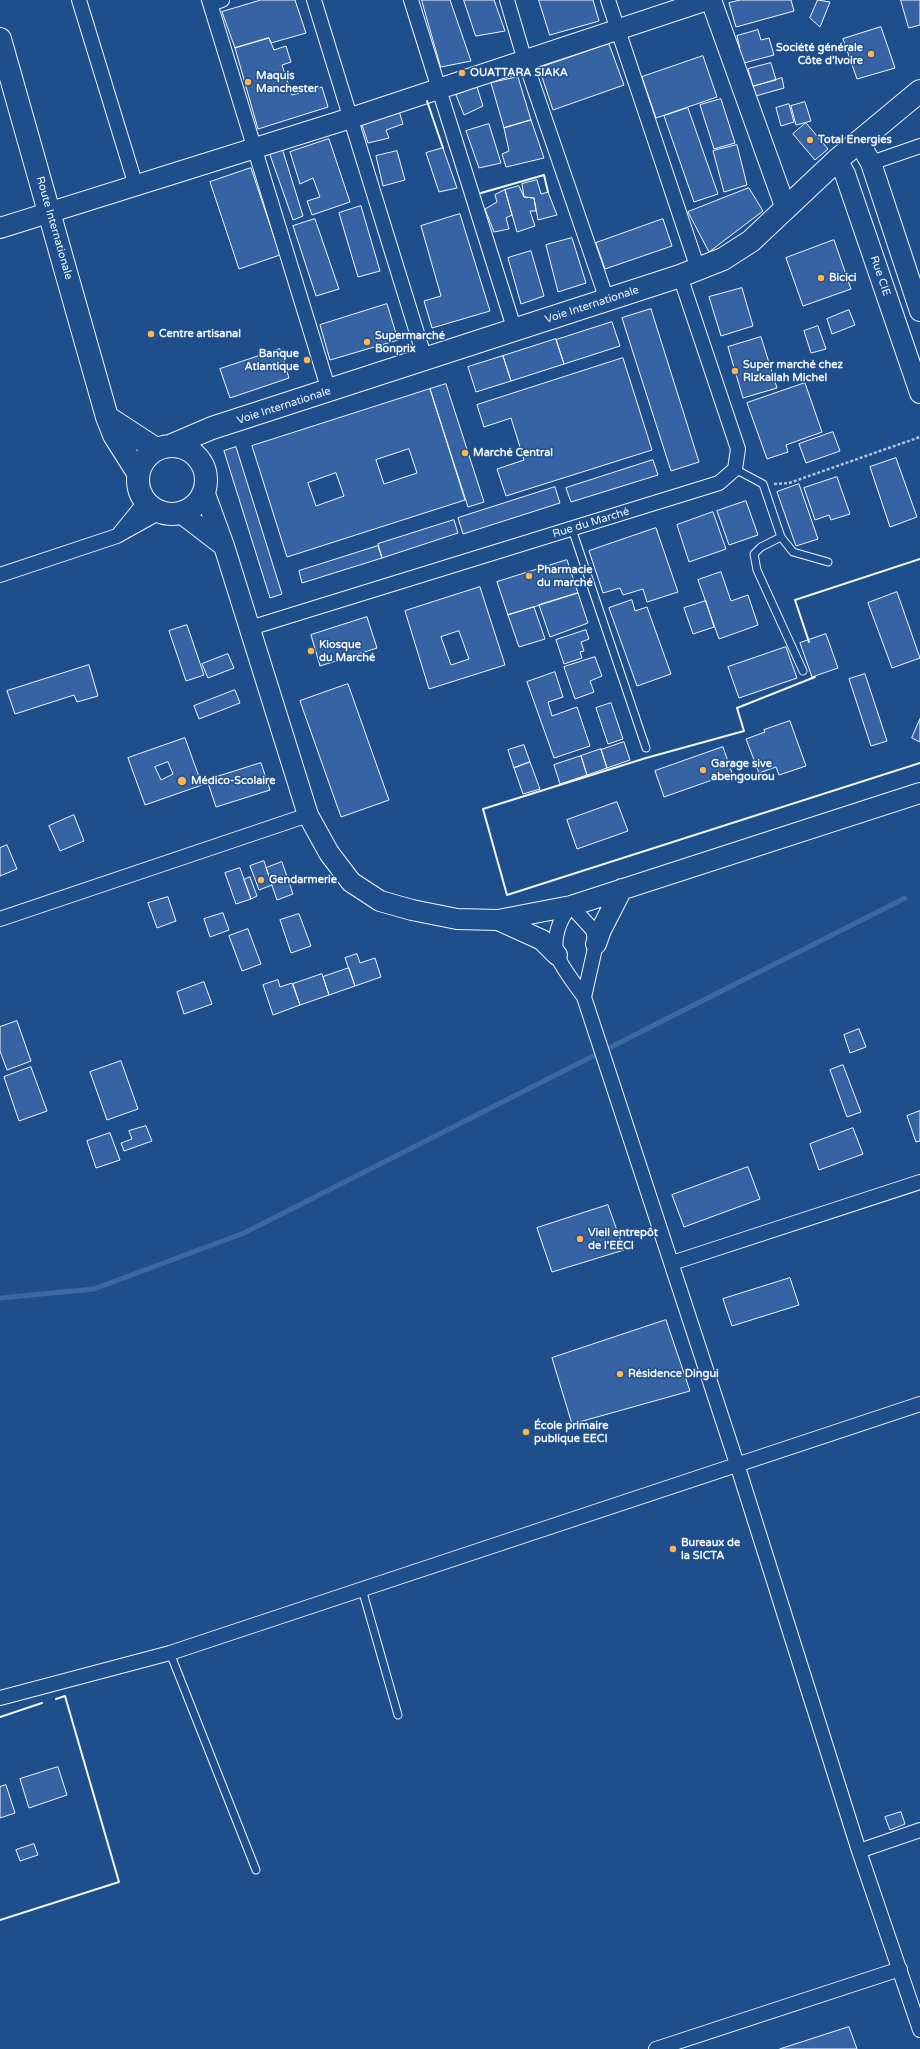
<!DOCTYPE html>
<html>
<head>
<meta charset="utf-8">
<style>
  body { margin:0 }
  canvas { display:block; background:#1f4e8c }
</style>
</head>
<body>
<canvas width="920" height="2049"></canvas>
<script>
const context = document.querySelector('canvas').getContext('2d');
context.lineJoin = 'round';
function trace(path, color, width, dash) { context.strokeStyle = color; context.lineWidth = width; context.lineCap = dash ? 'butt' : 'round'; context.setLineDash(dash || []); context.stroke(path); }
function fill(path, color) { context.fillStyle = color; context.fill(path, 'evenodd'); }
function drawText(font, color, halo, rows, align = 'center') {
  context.font = font + ' "Varela Round",sans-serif'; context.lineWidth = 3; context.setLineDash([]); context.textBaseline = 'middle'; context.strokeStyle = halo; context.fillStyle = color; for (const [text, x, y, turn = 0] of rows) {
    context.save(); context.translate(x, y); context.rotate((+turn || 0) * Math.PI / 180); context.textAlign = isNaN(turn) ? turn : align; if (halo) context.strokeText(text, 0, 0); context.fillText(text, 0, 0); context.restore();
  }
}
const stream = new Path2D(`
  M0 1298 94 1289 244 1233 905 898`);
const building = new Path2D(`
  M261 0H295L306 33 271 43 269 38 235 48 222 12Z
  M422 0H450L471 61 441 67Z
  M464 0H494L505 31 476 36Z
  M539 0H593L599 21 550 35Z
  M741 0H791L794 11 736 27 729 3Z
  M818 0 830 2 820 27 810 18Z
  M901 0H920V25L909 28Z
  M881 27 895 68 857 79 843 39Z
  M758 30 761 40 769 38 774 55 740 64 736 49 740 48 737 36Z
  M269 38 274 50 286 46 291 62 282 65 292 95 322 87 328 107 258 129 235 48Z
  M609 44 624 85 553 110 539 68Z
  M703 56 717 97 656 118 642 77Z
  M771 63 776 80 753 86 748 69Z
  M518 77 531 120 504 128 491 83Z
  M782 78 784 88 752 97 749 88Z
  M477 87 483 106 464 115 456 95Z
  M721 99 735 143 714 149 700 105Z
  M805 102 811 121 796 125 791 106Z
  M789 104 794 122 781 126 776 108Z
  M688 108 718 194 694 202 664 116Z
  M399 111 403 124 386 130 389 138 368 143 361 122Z
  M531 120 544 158 506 167 502 154 509 151 504 128Z
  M806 123 828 149 815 160 793 134Z
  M489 124 501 163 479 168 466 131Z
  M329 139 350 202 312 215 307 201 320 197 313 178 300 184 290 152Z
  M737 145 747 185 724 192 713 151Z
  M282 148 303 216 293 220 269 152Z
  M443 148 457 188 439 192 426 153Z
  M397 151 405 180 383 186 376 156Z
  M251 168 280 255 239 269 210 182Z
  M537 180 541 194 548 192 557 215 538 220 534 198 524 197 522 184Z
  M519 186 524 197 534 198 536 211H530L535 226 517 232 505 190Z
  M749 188 763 211 709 252 688 212Z
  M505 190 512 215 506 218 509 229 494 232 485 209 497 202 495 195Z
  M361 206 380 271 358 277 339 213Z
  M460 214 490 311 432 328 424 301 441 296 421 226Z
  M315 219 339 289 316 296 293 226Z
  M663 219 672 246 605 269 596 243Z
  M572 238 586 283 558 292 546 245Z
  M834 240 851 289 803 306 786 258Z
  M531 251 544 296 521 304 508 258Z
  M742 288 753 326 721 336 709 297Z
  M387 304 398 340 330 360 320 325Z
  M651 309 699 462 671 471 622 318Z
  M849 310 855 325 832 334 827 319Z
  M612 322 620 346 564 364 556 340Z
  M818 326 826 349 811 353 804 331Z
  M761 337 777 388 743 398 728 347Z
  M556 339 564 364 511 381 503 356Z
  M280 349 289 378 230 398 220 369Z
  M503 356 511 381 476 392 468 367Z
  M623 358 652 450 506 496 497 469 524 460 511 418 484 427 477 405Z
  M805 383 822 432 786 445 788 452 767 459 747 403Z
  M446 384 484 502 468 507 430 389Z
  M430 389 465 500 287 557 252 446ZM409 449 417 473 384 484 376 460ZM336 473 344 496 316 506 308 483Z
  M833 432 840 451 806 463 799 444Z
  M236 447 282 594 270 598 224 451Z
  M896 458 917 517 890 527 870 467Z
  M653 460 658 475 571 502 566 488Z
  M837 477 850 514 831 520 829 515 815 520 804 488Z
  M799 484 818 539 796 546 777 492Z
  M555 487 560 503 463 534 458 518Z
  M746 501 758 535 729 545 717 511Z
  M713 512 726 549 689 562 677 525Z
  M454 520 458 533 382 558 378 544Z
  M656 528 678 592 647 602 643 589 623 595 620 588 603 593 589 551Z
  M378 546 382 558 302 583 299 571Z
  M567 560 578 593 508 615 497 582Z
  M721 572 731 601 748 595 758 625 719 639 698 580Z
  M480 587 505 665 429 689 405 611ZM459 631 469 659 451 665 441 637Z
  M897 592 920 658 892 668 868 603Z
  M578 593 588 623 550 637 539 605Z
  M632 600 635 611 647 607 671 674 637 686 609 608Z
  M706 601 714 627 693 634 684 608Z
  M534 607 545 639 519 647 508 615Z
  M367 617 377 648 320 666 311 635Z
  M187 625 204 675 186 681 169 631Z
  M586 630 589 639 581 642 584 651 580 652 582 658 564 664 556 640Z
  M826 634 838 668 812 677 800 643Z
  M786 647 797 678 739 698 728 667Z
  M228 654 234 668 208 678 202 664Z
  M595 657 602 676 590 681 594 692 575 699 564 667Z
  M89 665 98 696 77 702 74 695 15 714 7 691Z
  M555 672 563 697 548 702 552 716 577 707 590 746 554 758 527 682Z
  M865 674 887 741 871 746 849 679Z
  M348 684 389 800 341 817 300 701Z
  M235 690 240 703 199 719 194 706Z
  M611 703 623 739 608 744 596 708Z
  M920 719V742L912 738Z
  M790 721 806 766 779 775 776 767 759 773 746 739 765 732 764 730Z
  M185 738 202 785 145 805 128 758ZM168 762 173 774 161 780 155 767Z
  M624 742 630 760 607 768 601 750Z
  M524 745 530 762 514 768 508 750Z
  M723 747 732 773 664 797 655 771Z
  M601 749 607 768 587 775 581 756Z
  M581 756 587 775 560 784 554 765Z
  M530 762 540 789 523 794 514 768Z
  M261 763 270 790 216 807 207 780Z
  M617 802 628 831 577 849 567 820Z
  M74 815 84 841 60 851 49 826Z
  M7 845 17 869 0 876V848Z
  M264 861 272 885 259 890 250 866Z
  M282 862 293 894 277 900 266 868Z
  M240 868 251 899 236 904 225 873Z
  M250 877 257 896 251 899 244 880Z
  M168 897 176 921 157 928 148 903Z
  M223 913 229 930 210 937 204 919Z
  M299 914 311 946 291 953 280 920Z
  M248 929 261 964 242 971 229 936Z
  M357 954 360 963 375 958 381 977 355 986 345 958Z
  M349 968 355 986 329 995 323 977Z
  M322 974 329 995 300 1005 293 984Z
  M278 980 280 987 292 983 300 1005 273 1015 263 985Z
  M204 982 212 1004 184 1014 177 992Z
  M17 1021 31 1061 7 1070 0 1051V1027Z
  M859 1029 866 1047 850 1053 844 1035Z
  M121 1061 138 1109 107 1120 90 1072Z
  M843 1065 861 1112 847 1117 830 1070Z
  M31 1067 47 1111 19 1121 4 1077Z
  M920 1111V1141L916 1142 907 1116Z
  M146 1126 152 1141 124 1151 121 1143 132 1139 129 1131Z
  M853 1128 863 1154 819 1170 810 1144Z
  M110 1133 120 1160 96 1168 87 1141Z
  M748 1167 760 1199 684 1227 672 1195Z
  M608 1205 624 1250 552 1272 537 1228Z
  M790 1278 799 1305 732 1326 723 1299Z
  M666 1320 690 1391 572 1424 552 1358Z
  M58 1767 67 1795 29 1808 20 1779Z
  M6 1785 15 1813 0 1818V1787Z
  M901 1812 905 1824 890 1830 885 1817Z
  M34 1844 38 1855 20 1861 16 1850Z
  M849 2027 857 2049H780Z`);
const path = new Path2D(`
  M774 484 789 483 920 437`);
const lane = new Path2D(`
  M735 469 763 484 781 537 793 552 828 562
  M572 529 646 748
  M781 537 761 547 754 554 757 570 803 671
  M362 1589 398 1715
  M170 1653 256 1870`);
const street = new Path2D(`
  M79 0 136 186
  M209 0 329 391
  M314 0 425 359
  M411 0 515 331
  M507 0 525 61 607 300
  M608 0 698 269
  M211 4 222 0
  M871 163 920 146
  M119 534 145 502
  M0 575 117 536 160 512
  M250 628 719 483 735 469 738 449 680 276
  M0 919 308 815
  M584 997 596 944 593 930 571 906C560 918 552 938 557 955 560 965 577 987 584 997L737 1464 859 1851 920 2030
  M672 1263 920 1182
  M0 1698 170 1653 920 1404
  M859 1851 920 1830
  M656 2049 900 1969`);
const secondary = new Path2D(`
  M711 0 786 209
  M859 142 871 163 920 311
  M837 160 845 174 920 393
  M0 228 351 118 707 0
  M204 491 224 546 308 815 329 853 351 882 380 901 412 910 457 919 498 920 571 906 920 793
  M181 513 224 546
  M498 920 542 940 557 955
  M596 944 601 930 622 889`);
const primary = new Path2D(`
  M0 39 107 417 114 435 138 473
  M107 417 156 449
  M172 445 212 428 680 276 723 259 751 241 837 160 920 91
  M138 480a34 34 0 1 1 68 0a34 34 0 1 1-68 0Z`);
const wall = new Path2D(`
  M427 101 443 148
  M481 193 544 175 548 192
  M809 642 795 600 920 559
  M815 677 737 708 744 731 646 758 483 809 507 895 920 763
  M0 1717 42 1703
  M0 1920 119 1882 65 1696 56 1699`);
const markers = [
  [871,54,4,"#ffb74d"],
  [462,73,4,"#ffb74d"],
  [248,82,4,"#ffb74d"],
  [810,140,4,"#ffb74d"],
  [821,278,4,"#ffb74d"],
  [151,334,4,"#ffb74d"],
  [367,342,4,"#ffb74d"],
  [307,360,4,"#ffb74d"],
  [735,371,4,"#ffb74d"],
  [465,453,4,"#ffb74d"],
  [529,576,4,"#ffb74d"],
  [311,651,4,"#ffb74d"],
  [703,770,4,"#ffb74d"],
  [182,781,5,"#ffb74d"],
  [261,880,4,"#ffb74d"],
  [580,1239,4,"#ffb74d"],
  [620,1374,4,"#ffb74d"],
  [526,1432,4,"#ffb74d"],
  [673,1549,4,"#ffb74d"]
];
const poiNames = [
  ["Société générale",863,48,"right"],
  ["Côte d’Ivoire",863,61,"right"],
  ["OUATTARA SIAKA",470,73],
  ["Maquis",256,76],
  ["Manchester",256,89],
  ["Total Energies",818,140],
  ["Bicici",829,278],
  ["Centre artisanal",159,334],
  ["Supermarché",375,336],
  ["Bonprix",375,349],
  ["Banque",299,354,"right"],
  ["Atlantique",299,367,"right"],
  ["Super marché chez",743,365],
  ["Rizkallah Michel",743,378],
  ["Marché Central",473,453],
  ["Pharmacie",537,570],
  ["du marché",537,583],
  ["Kiosque",319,645],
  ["du Marché",319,658],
  ["Garage sive",711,764],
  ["abengourou",711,777],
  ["Médico-Scolaire",191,781],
  ["Gendarmerie",269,880],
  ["Vieil entrepôt",588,1233],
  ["de l'EECI",588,1246],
  ["Résidence Dingui",628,1374],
  ["École primaire",534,1426],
  ["publique EECI",534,1439],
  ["Bureaux de",681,1543],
  ["la SICTA",681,1556]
];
const streetNames = [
  ["Route Internationale",54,228,74],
  ["Rue CIE",880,276,71],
  ["Voie Internationale",592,305,-18],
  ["Voie Internationale",284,406,-18],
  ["Rue du Marché",591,523,-17]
];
trace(stream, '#3b69a3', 5);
fill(building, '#3563a3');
trace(building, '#f2f6ff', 1);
trace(lane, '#f2f6ff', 9);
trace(street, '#f2f6ff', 16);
trace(secondary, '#f2f6ff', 22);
trace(primary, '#f2f6ff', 24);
trace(path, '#b3c4dc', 2.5, [3, 2]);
trace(lane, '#1f4e8c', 7);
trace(street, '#1f4e8c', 14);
trace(secondary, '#1f4e8c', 20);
trace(primary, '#1f4e8c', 22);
trace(wall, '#f2f6ff', 2);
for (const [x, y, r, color] of markers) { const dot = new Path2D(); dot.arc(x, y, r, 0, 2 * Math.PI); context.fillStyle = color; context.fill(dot); trace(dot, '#1f4e8c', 1.5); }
drawText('bold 11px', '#f2f6ff', '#1f4e8c', poiNames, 'left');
drawText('11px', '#f2f6ff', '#1f4e8c', streetNames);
</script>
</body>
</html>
